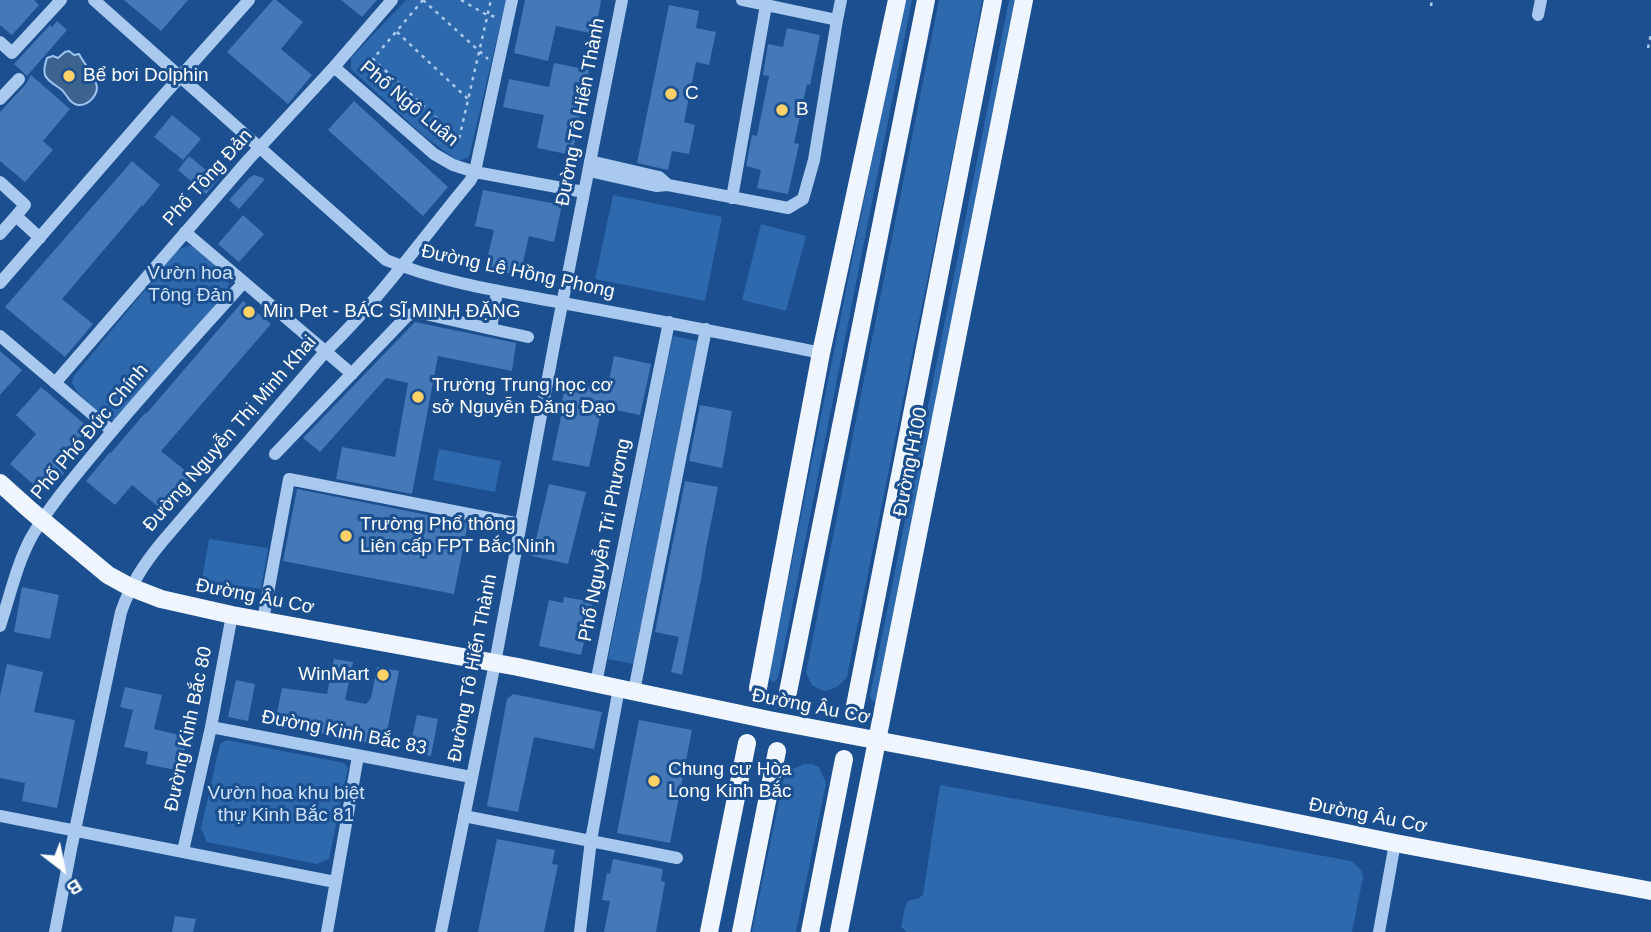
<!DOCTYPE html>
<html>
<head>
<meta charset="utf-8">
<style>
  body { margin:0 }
  #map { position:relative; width:1651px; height:932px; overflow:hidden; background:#1b4f8f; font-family:Arial,sans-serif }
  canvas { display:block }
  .north { position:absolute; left:28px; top:834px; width:70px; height:70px; -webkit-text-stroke:5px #1b4f8f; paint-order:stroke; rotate:148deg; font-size:19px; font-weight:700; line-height:28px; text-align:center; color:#fff }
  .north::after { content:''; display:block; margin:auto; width:24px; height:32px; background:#fff; clip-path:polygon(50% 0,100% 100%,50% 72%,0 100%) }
</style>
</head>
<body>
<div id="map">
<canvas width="1651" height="932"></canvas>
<div class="north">B</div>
</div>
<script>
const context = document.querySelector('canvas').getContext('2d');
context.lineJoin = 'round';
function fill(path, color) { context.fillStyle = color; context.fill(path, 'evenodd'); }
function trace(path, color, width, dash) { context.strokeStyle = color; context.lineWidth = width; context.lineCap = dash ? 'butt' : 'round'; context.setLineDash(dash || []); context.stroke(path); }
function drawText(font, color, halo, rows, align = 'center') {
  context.font = font + ' Arial,sans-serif'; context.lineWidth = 6; context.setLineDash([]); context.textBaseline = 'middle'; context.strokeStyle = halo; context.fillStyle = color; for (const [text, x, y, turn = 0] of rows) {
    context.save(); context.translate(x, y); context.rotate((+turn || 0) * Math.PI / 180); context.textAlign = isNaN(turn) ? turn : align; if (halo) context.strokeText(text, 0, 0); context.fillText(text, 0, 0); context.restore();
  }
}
const green = new Path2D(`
  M406 0H506L469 157 458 161 423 135 351 69V58Z
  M904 0H912L778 678 774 682 771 681 769 676Z
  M939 0H982L968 79 847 677C841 685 833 690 823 691L812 685 806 673Z
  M1009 0H1018L878 701 875 702 872 701 870 696Z
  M613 195 722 217 705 301 595 279Z
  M761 224 806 236 786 311 742 300Z
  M188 246H195L226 273 229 282 226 293 117 417 114 420 105 419 77 392 72 383 73 377 178 250Z
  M673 336 698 341 633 664 608 659Z
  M439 449 501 461 495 492 433 480Z
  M209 539 268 548 261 589 202 580Z
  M227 740 344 763 348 768 329 859 317 864 207 842 201 828 220 744Z
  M804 764H812L819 767 826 783 796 932H752L783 781 789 771Z
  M940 785 1351 861 1361 870 1363 877 1352 932H907L901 927 905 907 908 901 919 898 923 895Z`);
const water = new Path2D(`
  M69 51 74 55 79 54C83 62 94 75 96 83 100 93 89 106 78 105 69 103 67 95 62 90 56 85 48 82 45 75 43 69 45 64 47 58L53 56 58 58 65 52Z`);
const building = new Path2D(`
  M0 0H34L39 5 12 35 0 25Z
  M124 0H188L161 31Z
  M273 0H276L303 22 281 49 312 75 288 104 227 52Z
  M341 0H377L362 17Z
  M525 0H601L595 34 556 26 548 61 514 53Z
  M669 5 699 11 696 28 716 32 709 65 696 62 684 122 695 125 689 154 672 151 668 170 637 163Z
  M57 21 67 30 27 76 14 64 50 25 52 27Z
  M787 28 820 35 810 85 807 84 794 143 799 144 788 194 757 188 761 170 746 166 752 135 757 136 769 76 763 75 768 44 783 47Z
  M554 63 589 70 572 155 537 148 544 115 503 107 509 79 549 87Z
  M31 75 70 109 43 141 53 150 25 182 0 161V112L25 85Z
  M354 101 448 187 423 216 328 130Z
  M172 115 201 139 183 160 154 137Z
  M189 156 218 180 206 194 178 170Z
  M132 161 160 185 143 206 142 205 125 225 62 299 93 324 65 357 5 307Z
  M255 175 265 179 239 209 229 200 250 177Z
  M483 190 562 205 554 242 529 236 520 276 485 268 494 230 475 226Z
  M243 215 264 234 239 262 218 244Z
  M243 301 271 324 161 451 192 476 174 498 172 497 162 510 132 485 115 505 86 481 110 452 111 453 145 413 146 414Z
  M415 322 516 343 512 371 438 356 412 494 336 479 342 447 395 457 408 383 386 378 320 452 303 438Z
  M0 351 22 370 0 395Z
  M614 356 651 364 640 415 602 407 589 467 552 460 564 402H562L566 382 607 390Z
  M41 387 89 428 61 459 65 463 60 469 64 473 55 483 51 480 41 491 10 464 36 434 16 415Z
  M700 405 732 411 722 468 689 461Z
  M685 481 718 487 705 553 702 574 682 675 671 672 679 637 655 632Z
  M549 484 586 492 568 564 532 556Z
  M297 489 468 523 454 594 283 561Z
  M22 587 59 595 50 639 14 632Z
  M564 597 593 602 581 655 539 646 549 600 563 603Z
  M334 659 353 662 345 700 366 704 371 698 377 667 399 671 384 746 320 733V731L275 724 282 688 327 694Z
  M7 664 43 672 34 712 75 720 57 808 22 801 25 783 0 778V696Z
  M236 680 255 684 248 721 228 717Z
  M125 687 162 695 154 729 188 737 180 771 146 764 148 752 124 747 133 710 120 707Z
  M513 694 602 712 594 749 534 737 518 812 487 806 507 699Z
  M417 715 438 719 431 756 409 751Z
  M639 720 692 730 670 843 617 833Z
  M497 839 555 850 552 864 558 865 544 932H478Z
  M613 859 663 869 661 881 665 882 656 932H604L610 901 602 900 607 873 610 874Z
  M175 916 196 919 193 932H172Z`);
const path = new Path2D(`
  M423 0 373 59 459 139 491 0
  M423 0 488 59
  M461 0 487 15 497 17
  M1431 6 1432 0
  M397 32 468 99
  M1648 48 1651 34`);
const minor = new Path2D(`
  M94 0 386 260C443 283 504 292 563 303 649 319 735 335 821 353
  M1538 15 1541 0
  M837 20 841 0
  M0 42 12 53 61 0
  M334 67 434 154 453 165 475 172 584 192
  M0 99 19 79
  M590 161 659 177 668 185
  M589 171 656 186 668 185 788 208 803 199 814 160 837 20 742 0
  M0 182 25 205 16 216
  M732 198 766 5
  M185 232 352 374
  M0 234 16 216 40 238
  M0 283 162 97 249 0
  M497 291 491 329 528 337
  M0 336 112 431
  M55 383 248 160 334 67 392 0
  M275 454 407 316 414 313H421L491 329
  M263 620 289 479 520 524
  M0 626C10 596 17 563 32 536 51 504 76 475 99 447 146 390 195 337 244 282
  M596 683 669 322
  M634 691 706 329
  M211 727 471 777
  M0 816 335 882
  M464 816 677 858
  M183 851 211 727 232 615
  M55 932 71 849 121 612C131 584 143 565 162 542L325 352C379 300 422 239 470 181L475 172 477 162 512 0
  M327 932 358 756
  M441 932 495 663 555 340 622 0
  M580 932 591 840 619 688
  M1379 932 1395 843`);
const major = new Path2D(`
  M0 483 30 510 108 575 130 587 161 599 232 615 518 667 769 720 1088 780 1395 843 1651 891
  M758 688 821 353 897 0
  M788 692 926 0
  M855 706 993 0
  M709 932 747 743
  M741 932 777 751
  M810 932 844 759
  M839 932 1024 0`);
const markers = [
  [69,76,7,"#ffd166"],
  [671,94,7,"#ffd166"],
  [782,110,7,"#ffd166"],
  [249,312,7,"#ffd166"],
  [418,397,7,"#ffd166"],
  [346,536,7,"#ffd166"],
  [383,675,7,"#ffd166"],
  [654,781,7,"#ffd166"]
];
const poiNames = [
  ["Bể bơi Dolphin",83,76],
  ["C",685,94],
  ["B",796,110],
  ["Min Pet - BÁC SĨ MINH ĐẶNG",263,312],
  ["Trường Trung học cơ",432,386],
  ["sở Nguyễn Đăng Đạo",432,408],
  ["Trường Phổ thông",360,525],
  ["Liên cấp FPT Bắc Ninh",360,547],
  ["WinMart",369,675,"right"],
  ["Chung cư Hòa",668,770],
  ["Long Kinh Bắc",668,792]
];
const streetNames = [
  ["Phố Ngô Luân",409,104,40],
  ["Đường Tô Hiến Thành",581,112,-79],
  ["Phố Tông Đản",208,178,-48],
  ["Đường Lê Hồng Phong",518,272,12],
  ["Phố Phó Đức Chính",90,432,-50],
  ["Đường Nguyễn Thị Minh Khai",230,434,-49],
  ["Đường H100",911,462,-79],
  ["Phố Nguyễn Tri Phương",605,540,-79],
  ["Đường Âu Cơ",255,597,11],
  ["Đường Tô Hiến Thành",473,668,-79],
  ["Đường Âu Cơ",811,707,11],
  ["Đường Kinh Bắc 80",189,729,-78],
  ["Đường Kinh Bắc 83",344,733,11],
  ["Đường Âu Cơ",1368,816,11]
];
const parkNames = [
  ["Vườn hoa",190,274],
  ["Tông Đản",190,296],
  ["Vườn hoa khu biệt",286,794],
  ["thự Kinh Bắc 81",286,816]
];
fill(green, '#2e69ad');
fill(water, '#3c6290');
trace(water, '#9cc4f0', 2);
fill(building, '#4478b7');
trace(path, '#a9c9ee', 2.5, [3.5, 5]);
trace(minor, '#a9c9ee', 12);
trace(major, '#f0f6ff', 18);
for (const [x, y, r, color] of markers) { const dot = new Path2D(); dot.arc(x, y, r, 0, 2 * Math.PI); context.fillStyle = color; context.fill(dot); trace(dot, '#1b4f8f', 2.5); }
drawText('19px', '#fff', '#1b4f8f', poiNames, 'left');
drawText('19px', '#fff', '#1b4f8f', streetNames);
drawText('19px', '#cfe3fa', '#1b4f8f', parkNames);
</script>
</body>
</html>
